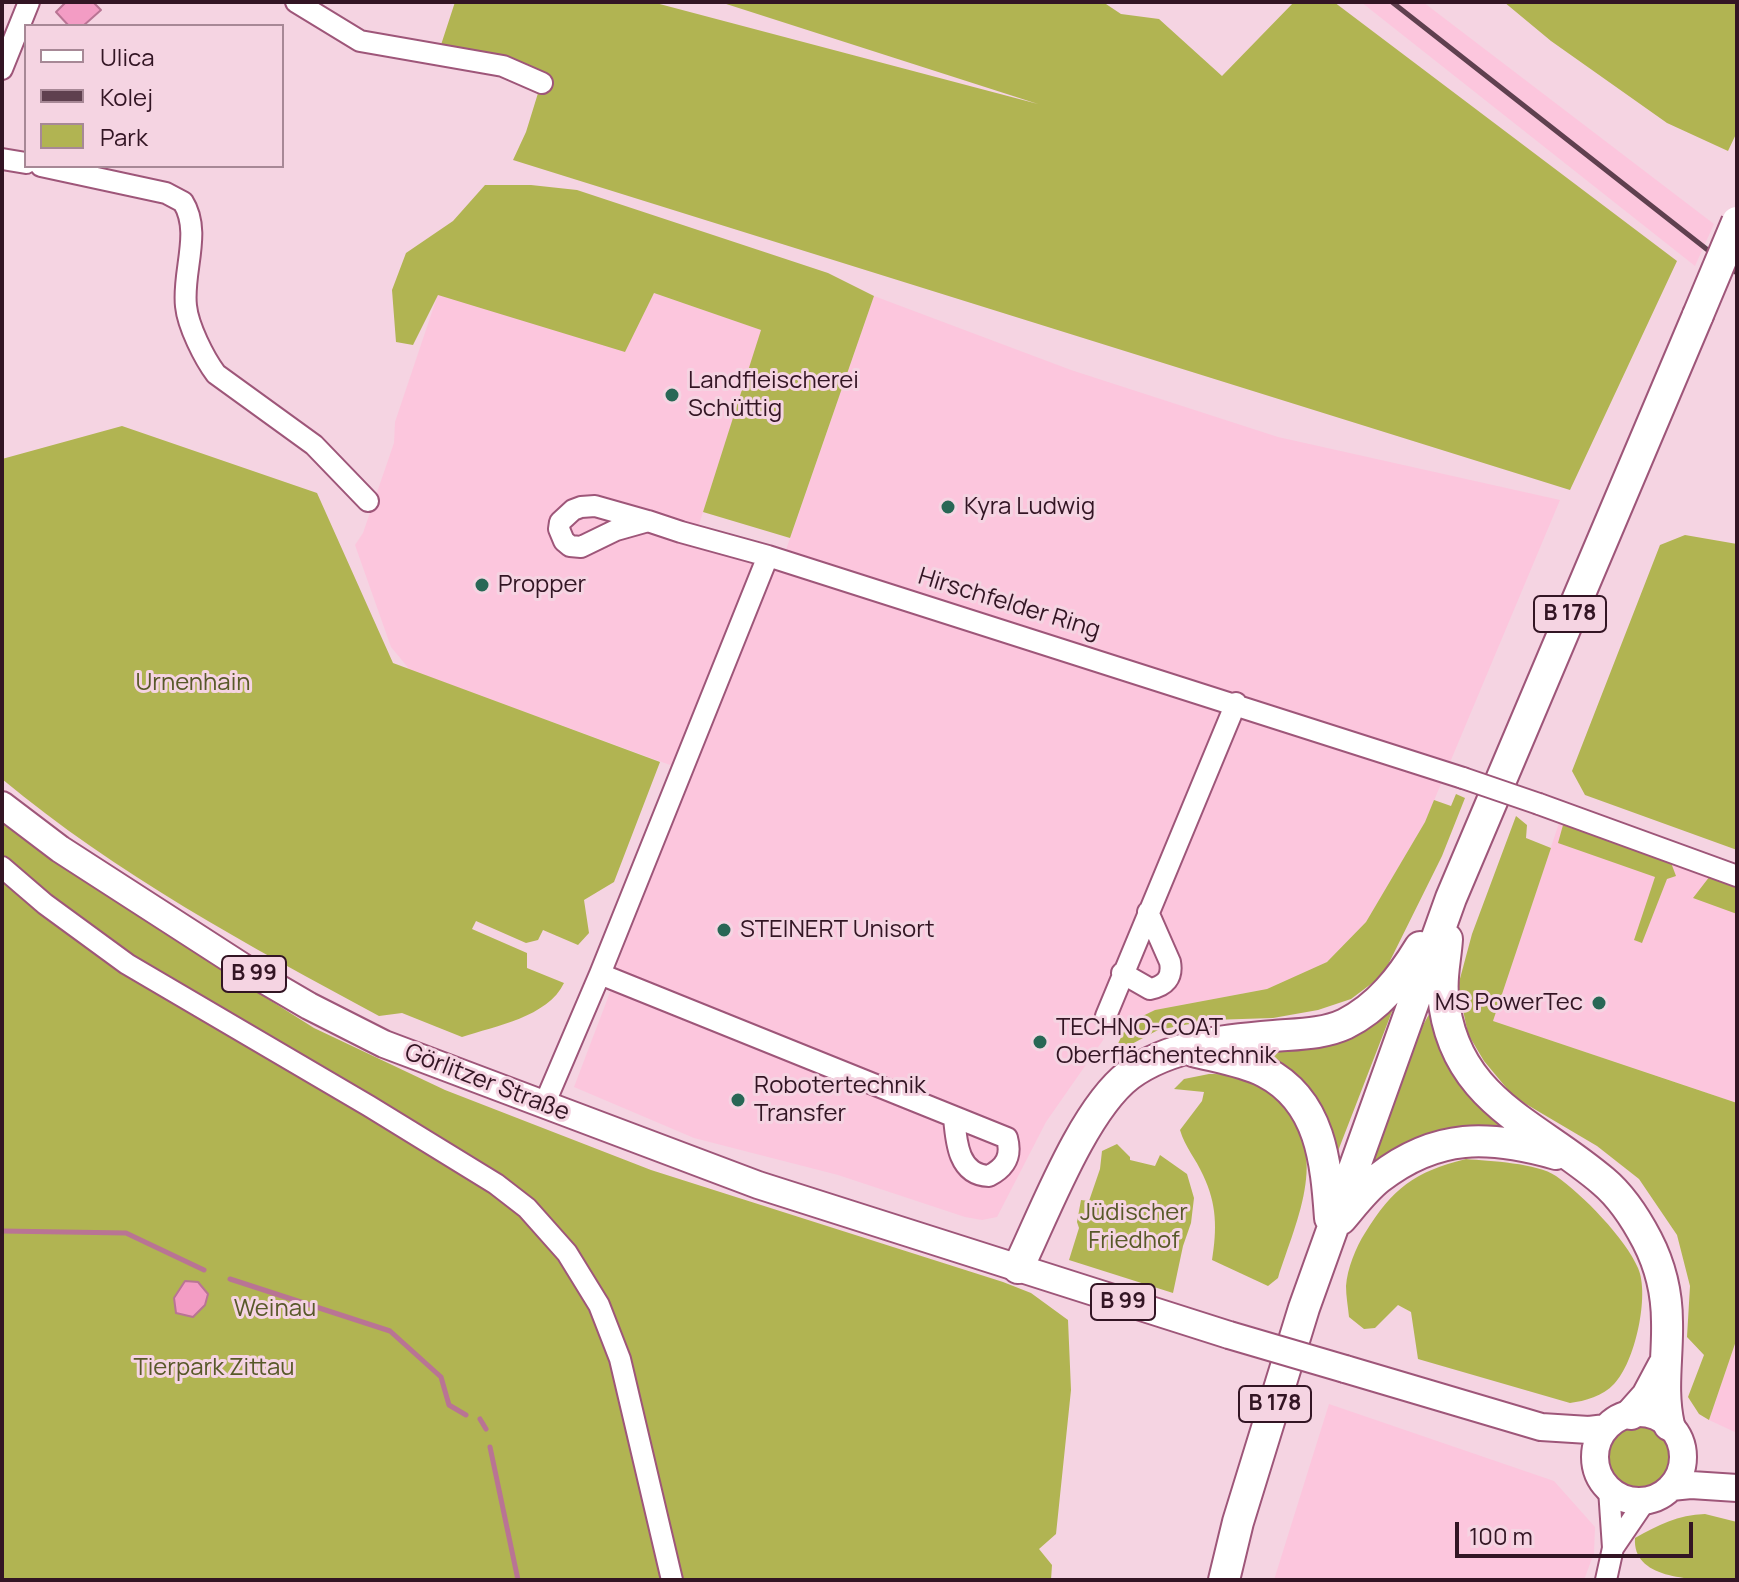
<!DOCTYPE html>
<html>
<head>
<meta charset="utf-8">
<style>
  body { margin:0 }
  #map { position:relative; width:1739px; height:1582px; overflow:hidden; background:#f5d4e2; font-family:Manrope,sans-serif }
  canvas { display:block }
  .frame { position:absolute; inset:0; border:4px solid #331524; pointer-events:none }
  .legend { position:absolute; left:24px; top:24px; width:260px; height:144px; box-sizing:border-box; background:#f5d4e2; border:2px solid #a78896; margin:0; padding:10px 14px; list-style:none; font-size:24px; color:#331524 }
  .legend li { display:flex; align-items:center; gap:16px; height:40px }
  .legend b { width:40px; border:2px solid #a78896 }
  .scale { position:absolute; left:1455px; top:1522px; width:238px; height:36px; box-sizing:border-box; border:4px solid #331524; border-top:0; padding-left:10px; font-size:24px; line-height:28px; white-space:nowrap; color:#331524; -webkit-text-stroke:6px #f5d4e2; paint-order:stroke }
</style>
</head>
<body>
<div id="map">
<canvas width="1739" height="1582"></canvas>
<div class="frame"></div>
<ul class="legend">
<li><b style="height:10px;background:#fff"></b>Ulica</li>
<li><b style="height:10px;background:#5f404f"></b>Kolej</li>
<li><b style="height:22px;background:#b1b452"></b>Park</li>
</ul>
<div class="scale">100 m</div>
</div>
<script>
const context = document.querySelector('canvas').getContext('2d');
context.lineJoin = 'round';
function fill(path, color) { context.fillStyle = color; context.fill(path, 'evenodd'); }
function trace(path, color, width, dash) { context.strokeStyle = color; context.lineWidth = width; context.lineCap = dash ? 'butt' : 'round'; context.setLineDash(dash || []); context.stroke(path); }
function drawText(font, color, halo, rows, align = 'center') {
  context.font = font + ' Manrope,sans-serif'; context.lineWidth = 6; context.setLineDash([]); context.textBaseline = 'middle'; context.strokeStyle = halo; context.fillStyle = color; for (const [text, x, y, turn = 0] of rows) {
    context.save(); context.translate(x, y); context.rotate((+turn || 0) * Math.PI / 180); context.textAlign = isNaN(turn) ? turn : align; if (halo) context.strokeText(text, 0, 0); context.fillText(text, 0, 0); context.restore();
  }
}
const built = new Path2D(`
  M1361 2H1423L1714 224 1695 266Z
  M654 293 762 330 693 543 779 570 874 296 1071 370 1278 437 1560 500 1425 822 1366 922 1327 962 1267 989 1155 1010 1108 1033 1046 1122 997 1217 982 1220 965 1217 838 1175 694 1138 574 1087 612 987 617 965 692 773 410 670 391 647 355 545 363 533 394 443 395 422 438 294 625 351Z
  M1559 823 1737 885V1103L1493 1021Z
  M1737 1338V1433L1709 1420Z
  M1329 1404 1554 1481 1595 1527 1594 1553 1584 1580H1274Z`);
const green = new Path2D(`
  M455 2H652L1038 104 720 2H1103L1121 14 1159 19 1222 76 1294 2H1334L1677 261 1570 490 513 160 526 132 543 77C499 54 488 52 439 51Z
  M1504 2H1737V132L1728 151 1667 123 1551 41Z
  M485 185H531L577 190 828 273 874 296 790 538 703 512 761 330 654 293 625 352 438 295 413 345 396 342 392 290 406 253 453 221Z
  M122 426 317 493 393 663 660 762 614 882 584 900 589 933 578 945 543 930 538 940 526 943 476 921 472 929 527 953V968L564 983C548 1017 495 1026 462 1037L402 1013 379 1016C249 946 116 874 2 779V459Z
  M1685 535 1737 544V850L1585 795 1572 771 1660 545Z
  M1456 794 1465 798 1442 856 1383 975 1351 999 1318 1010 1273 1018 1211 1020 1158 1030 1113 1054 1128 1023 1155 1010 1267 989 1327 962 1366 922 1425 822 1434 800 1451 806Z
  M1516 816 1527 825 1526 838 1551 848 1493 1021 1737 1103V1338L1709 1420 1699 1414 1688 1397 1704 1355 1687 1337 1690 1286 1677 1235 1639 1179 1597 1146 1514 1097 1484 1061 1468 1034 1458 986 1472 934Z
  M2 817 162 932 314 1028 445 1090 651 1170 1003 1282 1031 1293 1068 1320 1071 1390 1056 1534 1039 1549 1052 1565 1051 1580H2Z
  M1563 825 1670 860 1676 876 1667 879 1642 943 1634 940 1655 877 1558 843Z
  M1710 876 1737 885V914L1693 898Z
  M1389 1007 1393 1009 1338 1151 1328 1138 1235 1049Z
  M1433 1008 1515 1130 1366 1178C1389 1122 1401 1058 1433 1008Z
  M1209 1074C1238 1074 1254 1079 1276 1099 1333 1149 1297 1218 1278 1278L1268 1286 1212 1260C1217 1229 1217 1204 1203 1175 1196 1159 1185 1147 1180 1130L1202 1101 1204 1092 1174 1089 1184 1079Z
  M1117 1144 1130 1157V1160L1155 1166 1160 1155 1187 1174 1194 1198 1191 1223 1183 1246 1173 1293 1069 1260 1079 1228 1077 1222 1081 1200 1089 1201 1100 1169 1102 1151Z
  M1466 1159C1490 1161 1537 1163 1556 1176 1582 1194 1626 1239 1638 1268 1650 1295 1635 1363 1614 1384 1603 1396 1585 1401 1570 1403L1418 1359 1411 1312 1398 1305 1375 1328 1364 1329 1349 1317C1348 1307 1346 1296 1346 1286 1347 1269 1356 1247 1365 1233 1393 1188 1414 1172 1466 1159Z
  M1604 1456a33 33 0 1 1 66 0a33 33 0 1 1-66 0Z
  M1705 1514 1737 1522V1580C1699 1580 1632 1582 1635 1538 1658 1525 1678 1515 1705 1514Z`);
const water = new Path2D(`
  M66 2H93L101 10 83 26H69L56 12Z
  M185 1281 198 1282 208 1294 205 1305 193 1317 176 1313 174 1298Z`);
const stream = new Path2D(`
  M2 1231 126 1233 204 1270
  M230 1279 390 1331 441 1377 449 1405 466 1415
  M480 1419 486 1429
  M490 1447 518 1580`);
const minor = new Path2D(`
  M296 2 360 41 503 66 542 83
  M2 69 29 2
  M2 159 26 163
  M41 166 166 193 183 202C202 232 182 272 186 306 188 326 204 358 216 374L314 445 368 501
  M648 521 616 530 581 547 570 546 564 541 559 529 560 522 573 510 581 507 595 506 648 521 681 532 768 556 1463 778
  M1539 804 1737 876
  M2 867 45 904 127 964 369 1106 496 1184 527 1208 567 1253 599 1305 620 1359 672 1580
  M1122 973 1150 989C1165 986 1173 978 1170 962L1148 912
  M600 974 1007 1138C1012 1156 1006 1167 989 1176 958 1175 956 1141 954 1117
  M1106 1016 1236 703
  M544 1105 600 974 768 556
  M1613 1548 1645 1501
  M1606 1580 1613 1548 1609 1489`);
const major = new Path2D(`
  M2 805 60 849 249 971 309 1006 384 1044 758 1185 1229 1335
  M1345 1369 1541 1427 1589 1430 1606 1428
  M1595 1457a44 44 0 1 1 88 0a44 44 0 1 1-88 0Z
  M1671 1487 1691 1485 1737 1488`);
const highway = new Path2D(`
  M1447 939C1446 957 1441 977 1443 994 1452 1100 1534 1122 1603 1181 1621 1196 1636 1219 1647 1240 1660 1265 1667 1294 1667 1322 1668 1357 1661 1390 1669 1425
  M1193 1051C1216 1057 1243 1061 1265 1072 1321 1101 1326 1162 1330 1218
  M1341 1219C1353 1205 1365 1189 1379 1178 1437 1133 1489 1135 1556 1154
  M1018 1268C1044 1214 1083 1110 1129 1075 1170 1045 1225 1040 1274 1036 1297 1034 1324 1034 1345 1024 1379 1007 1401 978 1420 947
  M1631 1414 1647 1396 1663 1366
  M1224 1580 1238 1522 1304 1308 1451 898 1698 315`);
const rail = new Path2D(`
  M1392 2 1737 273`);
const minorBridge = new Path2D(`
  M1463 778 1539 804`);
const majorBridge = new Path2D(`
  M1229 1335 1345 1369`);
const highwayBridge = new Path2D(`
  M1698 315 1737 222`);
const markers = [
  [672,395,8,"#286755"],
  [948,507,8,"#286755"],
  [482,585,8,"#286755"],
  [724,930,8,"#286755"],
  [1599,1003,8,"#286755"],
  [1040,1042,8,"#286755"],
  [738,1100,8,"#286755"]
];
const shields = [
  [1570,614,72],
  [254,974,64],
  [1123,1302,64],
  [1275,1404,72]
];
const shieldNames = [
  ["B 178",1570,614],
  ["B 99",254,974],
  ["B 99",1123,1302],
  ["B 178",1275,1404]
];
const poiNames = [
  ["Landfleischerei",688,381],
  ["Schüttig",688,409],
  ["Kyra Ludwig",964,507],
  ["Propper",498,585],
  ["STEINERT Unisort",740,930],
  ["MS PowerTec",1583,1003,"right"],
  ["TECHNO-COAT",1056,1028],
  ["Oberflächentechnik",1056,1056],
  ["Robotertechnik",754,1086],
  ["Transfer",754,1114]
];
const streetNames = [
  ["Hirschfelder Ring",1009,604,17],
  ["Görlitzer Straße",487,1083,21]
];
const parkNames = [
  ["Urnenhain",193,683],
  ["Jüdischer",1134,1213],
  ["Friedhof",1134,1241],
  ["Weinau",275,1309],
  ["Tierpark Zittau",214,1368]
];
fill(built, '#fcc6dd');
fill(green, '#b1b452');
fill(water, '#f39cc4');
trace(water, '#b97494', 2);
trace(stream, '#b97494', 5);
trace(minor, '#9e5679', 24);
trace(major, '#9e5679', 30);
trace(highway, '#9e5679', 34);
trace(minor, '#fff', 20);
trace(major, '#fff', 26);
trace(highway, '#fff', 30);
trace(rail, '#5f404f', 5);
trace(minorBridge, '#9e5679', 24, []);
trace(majorBridge, '#9e5679', 30, []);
trace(highwayBridge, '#9e5679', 34, []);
trace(minorBridge, '#fff', 20);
trace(majorBridge, '#fff', 26);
trace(highwayBridge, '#fff', 30);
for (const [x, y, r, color] of markers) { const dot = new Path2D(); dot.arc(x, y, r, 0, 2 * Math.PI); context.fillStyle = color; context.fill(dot); trace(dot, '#f5d4e2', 3); }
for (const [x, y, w] of shields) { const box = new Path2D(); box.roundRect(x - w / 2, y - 18, w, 36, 6); context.fillStyle = '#f5d4e2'; context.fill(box); trace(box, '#331524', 2); }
drawText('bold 22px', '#331524', null, shieldNames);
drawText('24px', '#331524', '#f5d4e2', poiNames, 'left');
drawText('24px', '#331524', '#f5d4e2', streetNames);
drawText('24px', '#585929', '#f5d4e2', parkNames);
</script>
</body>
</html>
